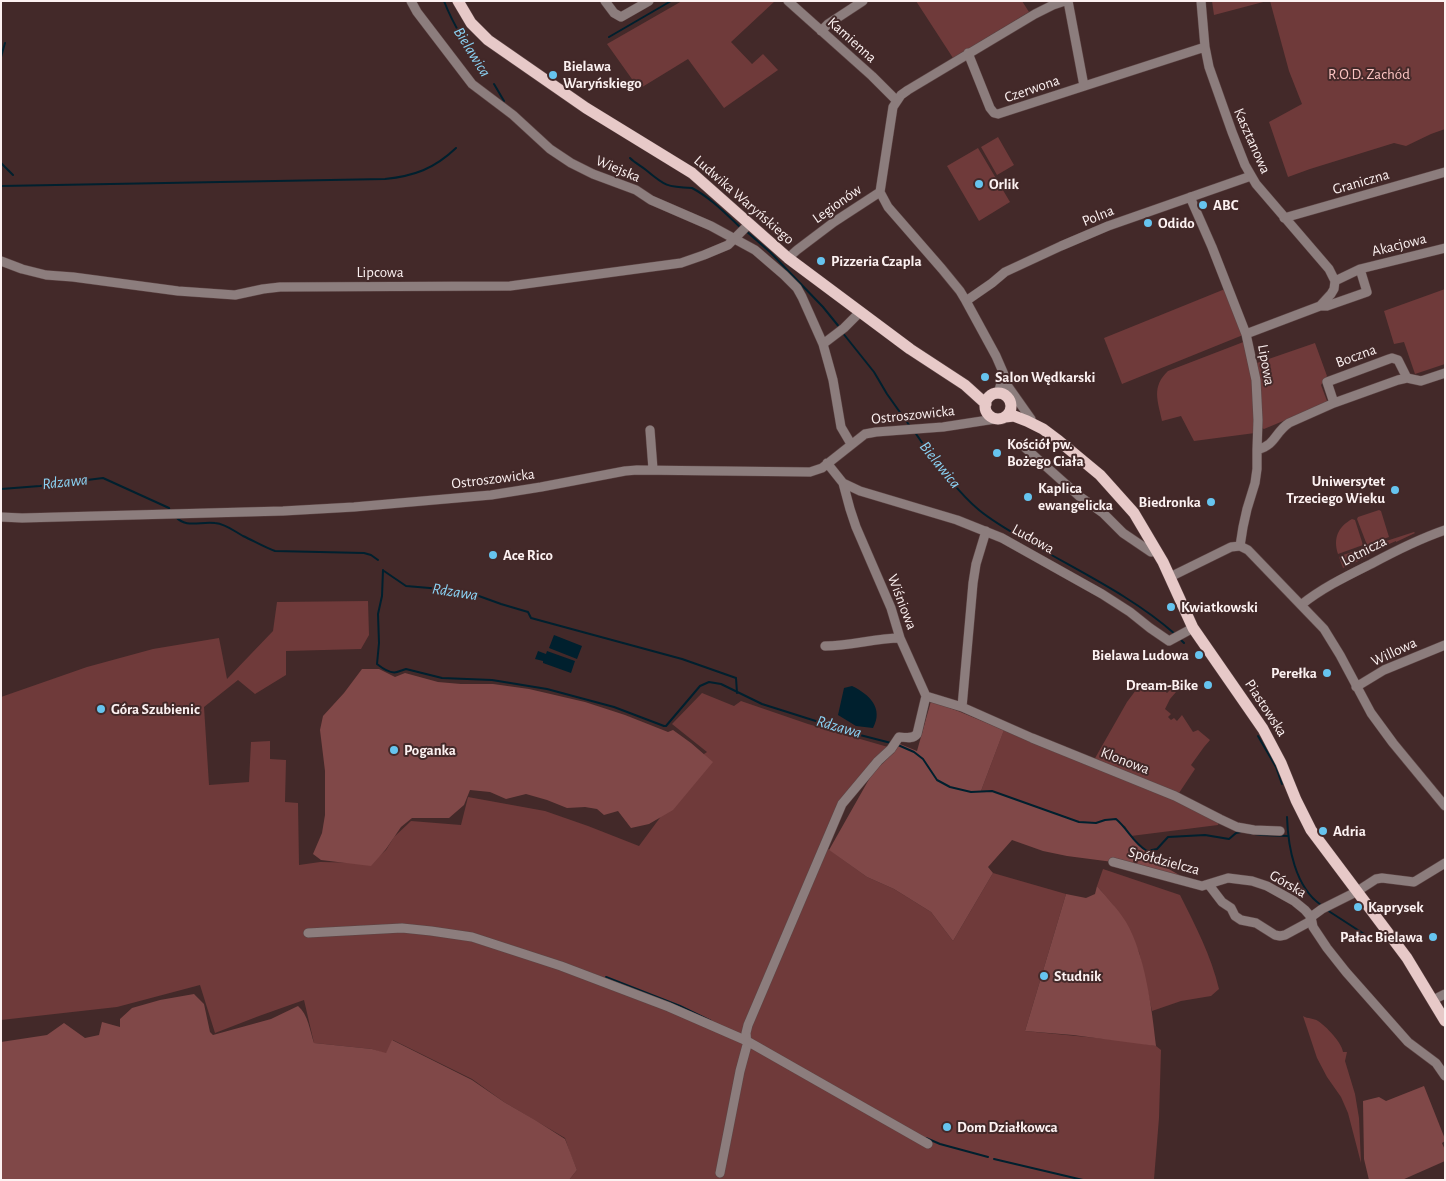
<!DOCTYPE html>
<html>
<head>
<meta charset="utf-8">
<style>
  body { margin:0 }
  #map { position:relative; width:1446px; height:1181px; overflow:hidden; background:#432929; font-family:"Alegreya Sans",sans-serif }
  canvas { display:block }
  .frame { position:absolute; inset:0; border:2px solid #fcf1f1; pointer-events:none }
</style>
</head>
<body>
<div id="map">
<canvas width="1446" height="1181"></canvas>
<div class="frame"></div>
</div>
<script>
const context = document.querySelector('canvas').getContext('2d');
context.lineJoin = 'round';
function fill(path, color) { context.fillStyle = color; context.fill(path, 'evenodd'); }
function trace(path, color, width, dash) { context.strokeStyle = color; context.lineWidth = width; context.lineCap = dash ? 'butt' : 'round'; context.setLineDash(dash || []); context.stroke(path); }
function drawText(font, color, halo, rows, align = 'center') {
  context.font = font + ' "Alegreya Sans",sans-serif'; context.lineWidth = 4; context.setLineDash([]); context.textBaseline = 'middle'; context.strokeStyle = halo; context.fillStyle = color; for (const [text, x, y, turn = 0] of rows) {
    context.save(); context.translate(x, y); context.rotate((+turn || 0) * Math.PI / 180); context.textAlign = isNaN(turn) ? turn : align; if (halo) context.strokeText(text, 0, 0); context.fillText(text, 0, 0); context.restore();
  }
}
const green = new Path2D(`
  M682 1H775L731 42 752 64 763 54 778 70 724 108 688 59 639 89 607 44Z
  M916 1H1022L1029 12 953 58Z
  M1212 1H1267L1214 15Z
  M1270 1H1445V129L1431 134 1406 146 1394 143 1310 169 1288 177 1269 122 1302 104 1289 71Z
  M998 137 1014 165 997 175 981 147Z
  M978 148 1010 202 979 221 947 166Z
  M1225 289 1243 335 1122 384 1104 338Z
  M1445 289V364L1415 374 1404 342 1394 344 1384 311Z
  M1246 341 1253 378 1255 433 1194 441 1181 416 1162 421C1158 401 1151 387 1168 371Z
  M1315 343 1327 376 1321 385 1327 401 1324 404 1264 429 1262 428 1257 363Z
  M1379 510 1381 511 1389 537 1367 545 1357 519 1358 517Z
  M1352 519 1355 520 1363 545 1338 554C1333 538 1338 527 1352 519Z
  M1414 532 1415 533 1396 542V541L1371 552 1369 556 1343 568 1339 557 1340 556Z
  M368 601 369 635 361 649 286 651V675L255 694 238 680 204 707 209 785 249 782 251 742 270 741V759L286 760 285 802 298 803 299 865 320 862 371 863 386 850 394 837 411 821 461 825 468 797 545 811 588 826 639 846 682 788 704 754 707 752 672 724 702 693 734 706 741 701 808 724 888 747 846 799 824 846 867 877 894 889 931 912 953 941 993 873 1066 894 1025 1031 1128 1041 1156 1046 1161 1050 1159 1118 1154 1179 1158 1180H569L577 1170 570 1153 565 1138 504 1102 472 1079 393 1040 386 1054 372 1049 314 1043 304 1000 259 1016 215 1033 200 985 117 1007 1 1020V697L87 667 153 649 219 638 227 679 273 631 277 602Z
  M1160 680 1164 683 1161 687 1167 693 1172 688 1176 692 1170 699 1165 709 1171 714 1168 717 1171 720 1174 718 1177 721 1182 715 1193 732 1198 730 1210 740 1204 747 1191 765 1195 769 1179 793 1094 760 1127 702 1142 682 1153 688Z
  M1005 727 1220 819 1218 825 1131 836 1125 826 1105 820 1096 823 1079 822 1058 814 981 791Z
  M1103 869 1180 895C1195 925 1211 955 1219 989L1211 996 1181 1001 1152 1011 1139 952 1113 905 1097 886Z
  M1303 1016C1308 1019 1314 1018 1318 1021 1326 1026 1342 1043 1343 1052H1347L1345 1061 1355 1094 1359 1118 1361 1163 1348 1113 1341 1097 1327 1077 1317 1058Z`);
const forest = new Path2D(`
  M362 669H379L395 677 405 673 438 682 461 684H493L529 689 585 702 625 715 668 732 673 730 691 743 713 762 673 810 649 824 631 828 618 811 604 815 597 809 585 807 567 808 547 800 526 794 506 799 490 792 470 790 464 805 449 818H412L401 827 386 849 371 866 321 860 313 854 322 833 325 815V771L320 730 323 716 344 693Z
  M931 701 958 711 1004 730 981 791H992L1079 822 1096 823 1105 820 1116 819C1128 829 1133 843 1147 851L1146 856 1195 884 1113 862 1067 856 1043 851 1012 840 988 867 993 873 953 941 931 912 894 889 867 877 829 850 872 774 892 754 897 744H900L917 751Z
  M1097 886C1107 898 1118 909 1126 922 1145 954 1152 1009 1156 1046L1073 1035 1025 1031 1066 894 1086 898 1095 894Z
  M194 994 204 1004 210 1032 213 1035 271 1019 298 1006C308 1014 310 1031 314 1043L372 1049 386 1053 392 1040 472 1080 504 1102 535 1120 565 1139 577 1170 569 1180H1V1042L47 1035 64 1023 85 1038 99 1035 102 1022 120 1027V1019L132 1008 160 1000Z
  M1424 1086 1445 1139V1141L1442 1143 1445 1150V1161L1402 1180H1369L1364 1159 1363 1101 1379 1097 1386 1101Z`);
const water = new Path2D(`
  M554 635 582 646 577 659 549 648Z
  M538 651 546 654 547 651 575 661 571 673 543 663V661L535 659Z
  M852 686C869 694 884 708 873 728L856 726 838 715 844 688Z`);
const stream = new Path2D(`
  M444 1C454 27 469 50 486 72
  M609 37 671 1
  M1 57 5 43
  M494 84 504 101
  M630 158C635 163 641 166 646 170 665 186 667 187 692 188 711 198 726 214 741 228
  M1 163 13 175
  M1 186 385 179C414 176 434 169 456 148
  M746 231 770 252 823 307 840 328
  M842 332 874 372 887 394 909 425
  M914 431C931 456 956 491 979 510 996 524 1015 534 1034 545 1082 573 1133 597 1175 634
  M1 489 40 486 103 478 169 508 170 511
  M175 516C186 529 200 521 215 523 226 524 234 531 243 536 254 541 264 547 275 551L364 553 371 555 378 560
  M383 570 382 596 378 614 379 643 377 664C382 668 391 674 397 672 400 671 403 670 406 669L442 678 492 680 547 689 614 707 664 726H666L700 686 709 682 721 684 762 704 860 735 891 743
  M384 571 406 586 465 591 501 604 528 612 531 618 682 659 736 678 737 693
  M1180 639 1184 643
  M1258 736 1276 767 1282 784
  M898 745 914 752 923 759 937 780 950 787 971 792 992 791 1079 822 1096 823 1105 820 1116 819C1128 829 1133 843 1147 851L1157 849 1168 837 1205 835 1229 839 1236 833 1241 832
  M1287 817C1288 847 1295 887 1321 905
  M1248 833 1261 835 1288 836
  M1327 910 1378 943
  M606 977 680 1006 711 1021
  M926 1138 940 1144 988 1157
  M994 1159 1083 1180`);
const minor = new Path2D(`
  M411 1 417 12 472 84 513 115 550 149 571 163 593 174 636 190 651 200 711 226 755 250 784 275 797 288 802 297 823 344 833 380 841 427 851 444
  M605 1 614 13 621 17 649 1
  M788 1 872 76 896 100
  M1068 1 1084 86
  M1201 1 1205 47 1209 67 1232 132 1245 165 1256 184 1329 269 1335 281 1334 289 1331 294 1320 306 1246 334
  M821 31 828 24 863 1
  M968 53 990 108 994 113 998 114 1205 47
  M1190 197 1212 247 1246 334 1256 380 1258 420 1257 450V469L1255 483 1247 509 1243 527 1240 546
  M1284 218 1445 172
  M788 258 797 250 834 222 880 192
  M1 261 22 269 46 275 73 277 178 291 235 295 263 289 280 287 510 286 681 263 704 255 728 245 749 224
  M1335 281 1360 269 1445 248
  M966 301 992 283 1005 272 1061 246 1108 226 1251 176
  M1320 306H1327L1367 292 1360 269
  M823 344 844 328 860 312
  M1007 385 1031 419
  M998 394 1001 383V375
  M1007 397V385L1006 379 996 356 966 301 960 291 942 269 888 207 880 192 893 107 901 95 908 90 1035 14 1053 5 1065 1
  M1334 403 1327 382 1389 359 1392 358 1398 360 1407 378
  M650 430 653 469
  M1022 445 1079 496 1103 513 1123 533 1151 552 1157 551
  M1257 450C1277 444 1274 433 1289 423L1334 403 1398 380 1407 378 1421 381 1445 373
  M843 483 860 491 957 520 1002 538 1102 594 1130 612 1150 628 1169 641 1193 628
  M1 517 22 518 283 511 354 507 491 495 541 487 625 471 637 470 810 472 822 468 865 434 876 432 943 427 995 419
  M1170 577 1231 547 1240 546 1248 550 1324 629 1340 655 1371 713 1393 743 1445 806
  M1301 605C1322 588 1347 576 1371 564 1395 551 1419 539 1445 530
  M825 646C851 646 875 638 900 638
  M1356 687 1384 670 1445 645
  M926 696 962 707 1032 738 1175 796 1220 819 1237 827 1254 830 1280 831
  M962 707 973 583 976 564 986 531
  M1113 862 1202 886 1228 878 1252 881 1267 886 1294 901 1305 910 1311 917 1313 927 1327 948 1346 972 1408 1042 1436 1063 1445 1076
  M1209 885 1222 902 1231 908 1235 916 1241 920 1256 923 1275 935 1280 936 1285 935 1309 922 1311 917 1322 909 1356 892 1376 879 1382 878 1414 882 1445 863
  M308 933 402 928 431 931 472 937 561 966 669 1007 747 1041 928 1144
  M1433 1000 1445 994
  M720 1173 740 1071 747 1045 746 1033 748 1025 842 804 878 761 891 749 899 737C905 737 912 740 917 734L926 696 900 638 891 608 856 527 850 509 843 483 827 463`);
const major = new Path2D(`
  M458 1 471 23 488 40 586 108 692 173 788 258 910 349 965 385 986 404
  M985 406a13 13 0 1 1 26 0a13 13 0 1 1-26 0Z
  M1005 417 1014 416 1027 421 1043 429 1059 441 1100 475 1134 513 1163 562 1193 628 1263 729 1281 763 1296 800 1311 830 1407 958 1445 1021`);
const markers = [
  [553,75,5,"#66c4ef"],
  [979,184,5,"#66c4ef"],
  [1203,205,5,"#66c4ef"],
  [1148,223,5,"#66c4ef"],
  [821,261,5,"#66c4ef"],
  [985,377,5,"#66c4ef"],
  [997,453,5,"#66c4ef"],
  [1395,490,5,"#66c4ef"],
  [1028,497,5,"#66c4ef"],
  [1211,502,5,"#66c4ef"],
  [493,555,5,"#66c4ef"],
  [1171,607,5,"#66c4ef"],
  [1199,655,5,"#66c4ef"],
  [1327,673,5,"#66c4ef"],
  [1208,685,5,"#66c4ef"],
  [101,709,5,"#66c4ef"],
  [394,750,5,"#66c4ef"],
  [1323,831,5,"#66c4ef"],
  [1358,907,5,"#66c4ef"],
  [1433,937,5,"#66c4ef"],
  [1044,976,5,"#66c4ef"],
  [947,1127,5,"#66c4ef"]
];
const streetNames = [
  ["Kamienna",852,40,42],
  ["Czerwona",1032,89,-19],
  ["Kasztanowa",1252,141,66],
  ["Wiejska",618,169,23],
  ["Graniczna",1361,182,-16],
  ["Ludwika Waryńskiego",744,200,41],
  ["Legionów",837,204,-35],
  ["Polna",1098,216,-22],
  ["Akacjowa",1399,245,-14],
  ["Lipcowa",380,272],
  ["Boczna",1356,356,-20],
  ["Lipowa",1266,365,80],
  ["Ostroszowicka",913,415,-6],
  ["Ostroszowicka",493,479,-7],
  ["Ludowa",1033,539,29],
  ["Lotnicza",1364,551,-27],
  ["Wiśniowa",902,602,69],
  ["Willowa",1394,652,-25],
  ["Piastowska",1266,708,57],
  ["Klonowa",1125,761,21],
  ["Spółdzielcza",1164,861,15],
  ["Górska",1288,884,30]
];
const poiNames = [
  ["Bielawa",563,66],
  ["Waryńskiego",563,83],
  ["Orlik",989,184],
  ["ABC",1213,205],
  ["Odido",1158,223],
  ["Pizzeria Czapla",831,261],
  ["Salon Wędkarski",995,377],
  ["Kościół pw.",1007,444],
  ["Bożego Ciała",1007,461],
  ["Uniwersytet",1385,481,"right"],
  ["Trzeciego Wieku",1385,498,"right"],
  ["Kaplica",1038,488],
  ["ewangelicka",1038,505],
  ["Biedronka",1201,502,"right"],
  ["Ace Rico",503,555],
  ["Kwiatkowski",1181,607],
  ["Bielawa Ludowa",1189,655,"right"],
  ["Perełka",1317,673,"right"],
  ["Dream-Bike",1198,685,"right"],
  ["Góra Szubienic",111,709],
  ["Poganka",404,750],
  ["Adria",1333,831],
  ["Kaprysek",1368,907],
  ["Pałac Bielawa",1423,937,"right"],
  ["Studnik",1054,976],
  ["Dom Działkowca",957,1127]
];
const parkNames = [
  ["R.O.D. Zachód",1369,74]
];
const waterNames = [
  ["Bielawica",472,52,58],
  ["Bielawica",940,465,51],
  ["Rdzawa",65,482,-6],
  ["Rdzawa",455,592,9],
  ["Rdzawa",839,727,16]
];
fill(green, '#6f3a3a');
fill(forest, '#804848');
fill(water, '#00202e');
trace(stream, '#00202e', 2);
trace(minor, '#5d4545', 10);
trace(major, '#5d4545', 12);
trace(minor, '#8c7d7d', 9);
trace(major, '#e7c9c8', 11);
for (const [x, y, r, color] of markers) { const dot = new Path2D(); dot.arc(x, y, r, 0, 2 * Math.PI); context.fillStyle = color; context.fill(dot); trace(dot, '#432929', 2); }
drawText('15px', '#fcf1f1', '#432929', streetNames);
drawText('bold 15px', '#fcf1f1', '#432929', poiNames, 'left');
drawText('15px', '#fcc4c2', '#432929', parkNames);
drawText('italic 16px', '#8bd3f5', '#432929', waterNames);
</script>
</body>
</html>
